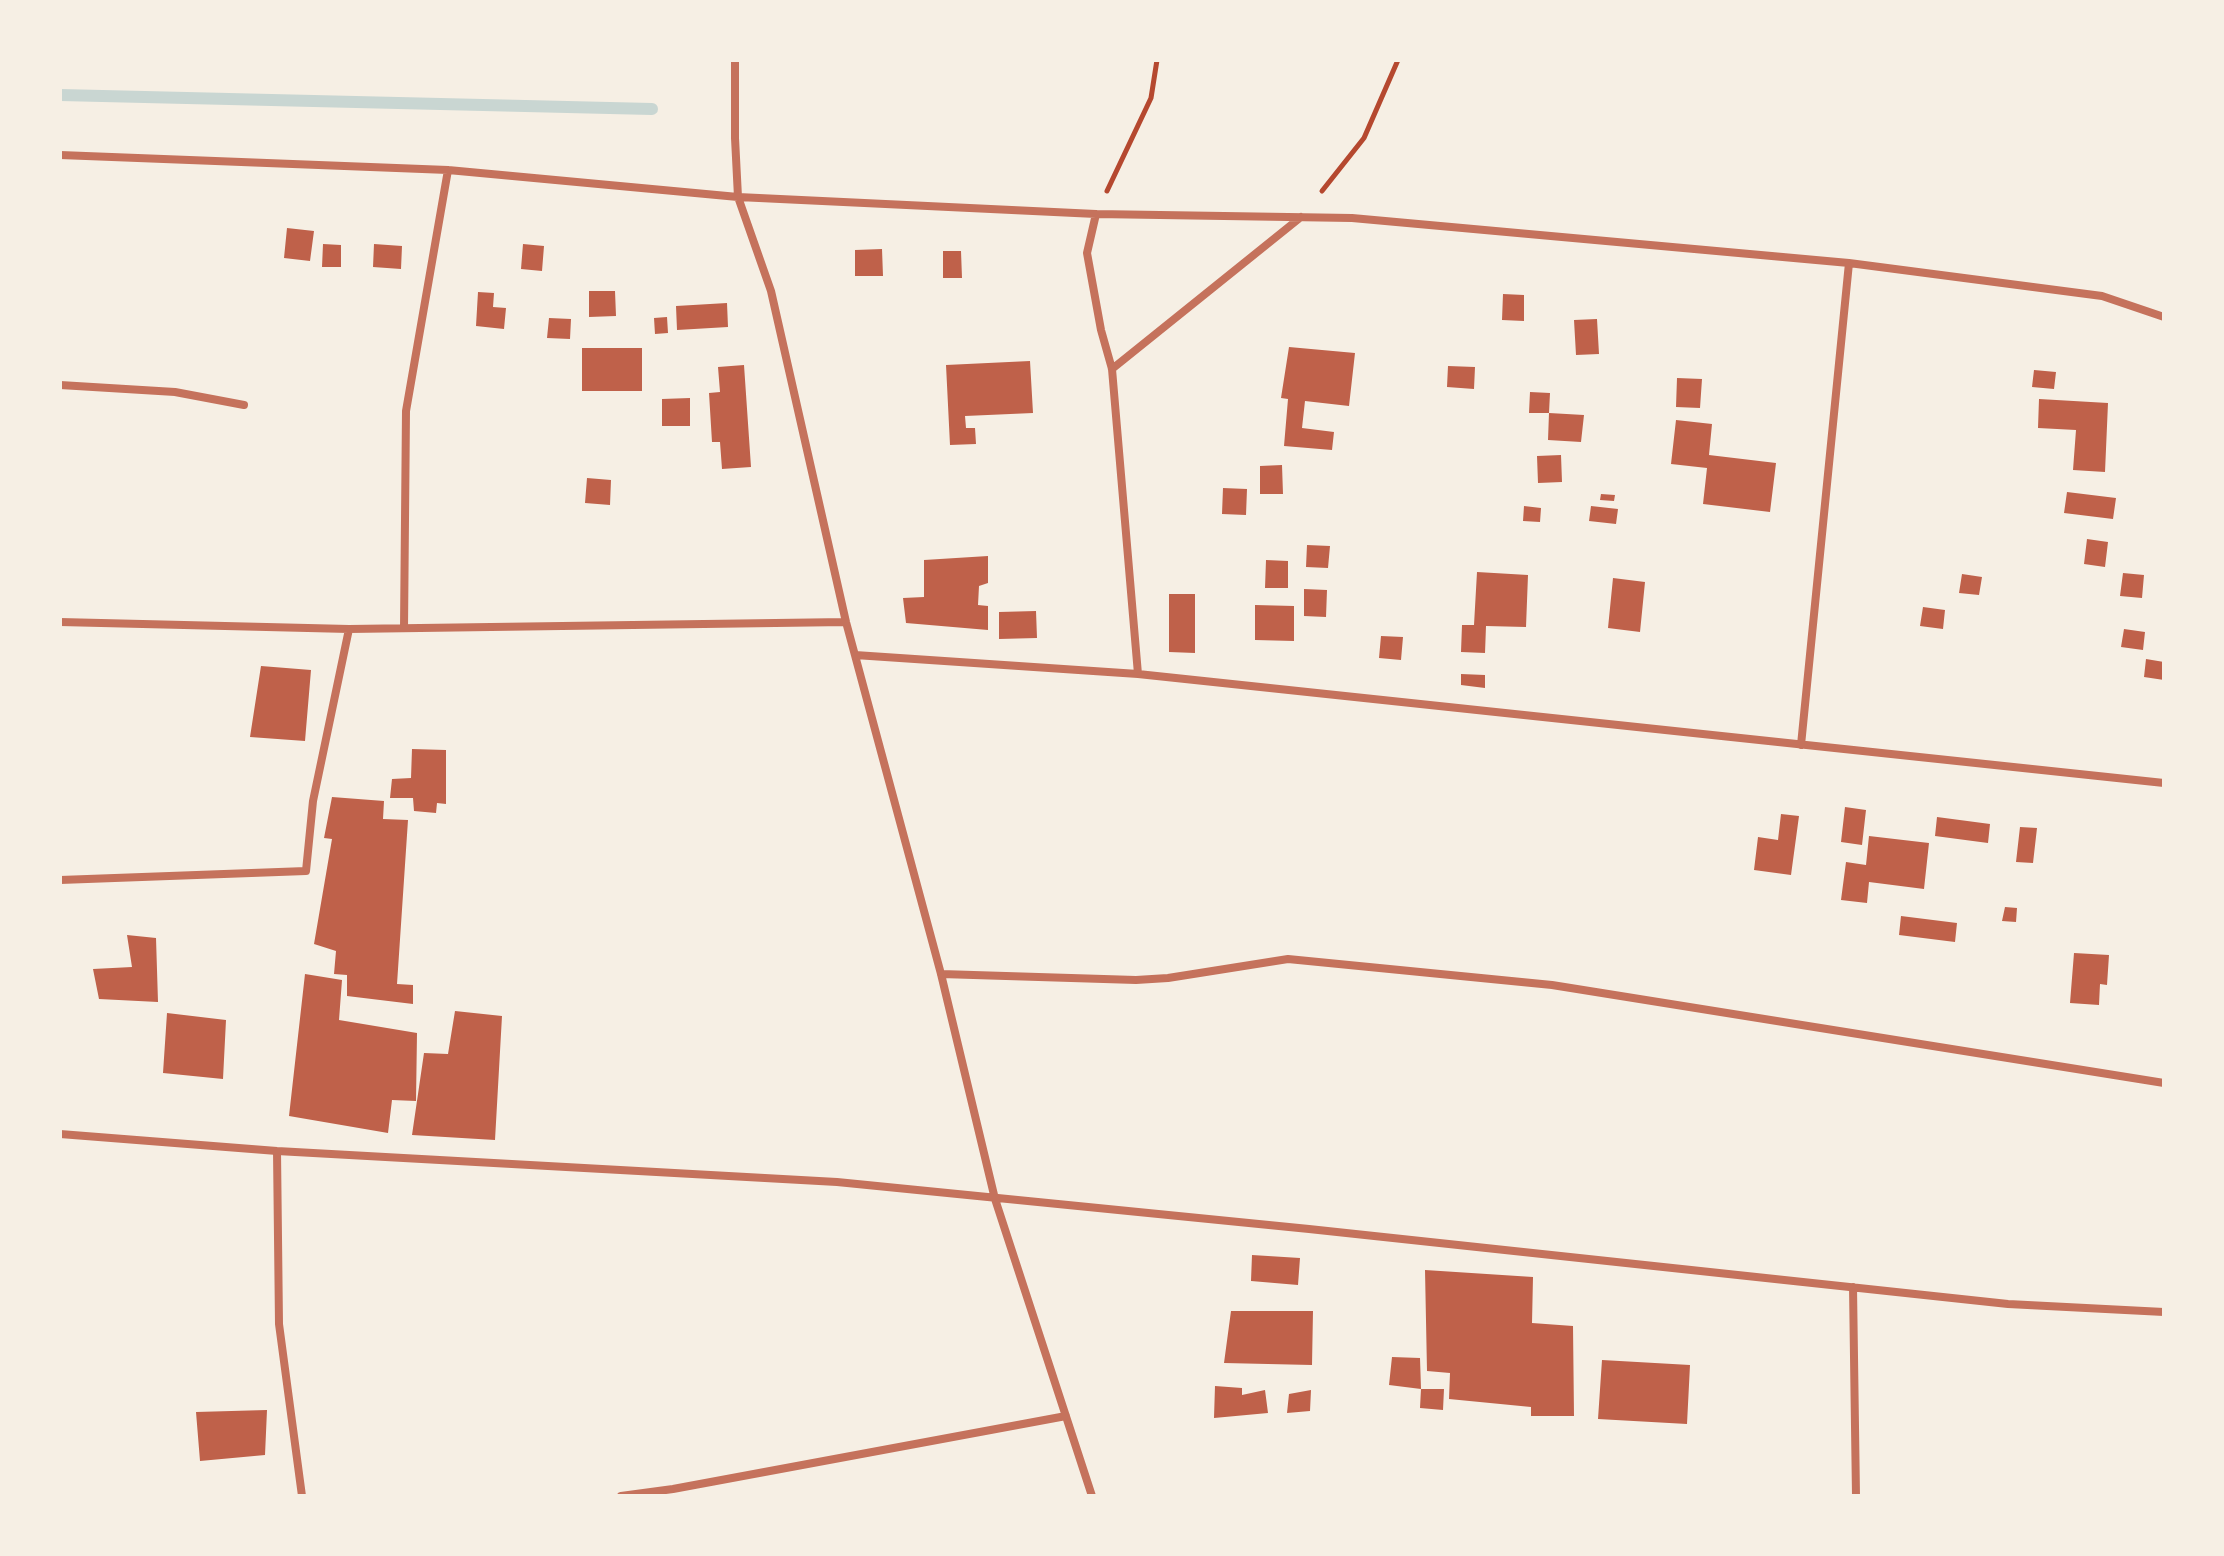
<!DOCTYPE html>
<html>
<head>
<meta charset="utf-8">
<style>
  body { margin:0 }
  #map { position:relative; width:2224px; height:1556px; overflow:hidden; background:#f6efe4; font-family:"IBM Plex Serif",serif }
  canvas { display:block }
  .frame { position:absolute; inset:0; border:62px solid #f6efe4; pointer-events:none }
</style>
</head>
<body>
<div id="map">
<canvas width="2224" height="1556"></canvas>
<div class="frame"></div>
</div>
<script>
const context = document.querySelector('canvas').getContext('2d');
context.lineJoin = 'round';
function trace(path, color, width, dash) { context.strokeStyle = color; context.lineWidth = width; context.lineCap = dash ? 'butt' : 'round'; context.setLineDash(dash || []); context.stroke(path); }
function fill(path, color) { context.fillStyle = color; context.fill(path, 'evenodd'); }
const stream = new Path2D(`
  M60 95 652 109`);
const building = new Path2D(`
  M287 228 314 231 310 261 284 258Z
  M323 244 341 245V267H322Z
  M374 244 402 246 401 269 373 267Z
  M523 244 544 246 542 271 521 269Z
  M882 249 883 276H855V250Z
  M943 251H961L962 278H943Z
  M589 291H615L616 316 589 317Z
  M478 292 494 293 493 307 506 308 504 329 476 326Z
  M1503 294 1524 295V321L1502 320Z
  M727 303 728 327 677 330 676 306Z
  M667 317 668 333 655 334 654 318Z
  M549 318 571 319 570 339 547 338Z
  M1597 319 1599 354 1576 355 1574 320Z
  M1289 347 1355 353 1349 406 1305 401 1302 428 1334 432 1332 450 1284 446 1288 399 1281 398Z
  M582 348H642V391H582Z
  M1030 361 1033 413 965 416 966 428H975L976 444 950 445 946 365Z
  M744 365 751 467 722 469 720 442H712L709 393 720 392 718 367Z
  M1448 366 1475 367 1474 389 1447 387Z
  M2034 370 2056 372 2054 389 2032 387Z
  M1677 378 1702 379 1700 408 1676 407Z
  M1530 392 1550 393 1549 413 1584 415 1581 442 1548 440 1549 413H1529Z
  M690 398V426H662V399Z
  M2039 399 2108 403 2105 472 2073 470 2076 430 2038 428Z
  M1676 420 1712 424 1709 455 1776 463 1770 512 1703 504 1707 468 1671 464Z
  M1561 455 1562 482 1538 483 1537 456Z
  M1282 465 1283 494H1260V466Z
  M587 478 611 480 610 505 585 503Z
  M1223 488 1247 489 1246 515 1222 514Z
  M2067 492 2116 498 2113 519 2064 513Z
  M1601 494 1615 495 1614 501 1600 500Z
  M1524 506 1541 508 1540 522 1523 521Z
  M1591 506 1618 509 1616 524 1589 521Z
  M2087 539 2108 542 2105 567 2084 564Z
  M1307 545 1330 546 1328 568 1306 567Z
  M988 556V583L979 586 978 605 988 606V630L906 623 903 598 924 597V560Z
  M1266 560 1288 561V588H1265Z
  M1477 572 1528 575 1526 627 1486 626 1485 653 1461 652 1462 625H1474Z
  M2123 573 2144 575 2142 598 2120 596Z
  M1962 574 1982 577 1979 595 1959 593Z
  M1613 578 1645 582 1640 632 1608 628Z
  M1304 589 1327 590 1326 617 1304 616Z
  M1169 594H1195V653L1169 652Z
  M1255 605 1294 606V641L1255 640Z
  M1923 607 1945 610 1943 629 1920 626Z
  M1036 611 1037 638 999 639V612Z
  M2124 629 2145 632 2143 650 2121 647Z
  M1381 636 1403 637 1401 660 1379 658Z
  M2146 659 2164 662V680L2144 677Z
  M261 666 311 670 305 741 250 737Z
  M1461 674 1485 675V688L1461 685Z
  M412 749 446 750V804L437 803 436 813 414 811 413 798H390L392 779 411 778Z
  M332 797 384 801 383 819 408 820 397 984 413 985V1004L347 996V975L334 974 336 951 314 944 332 839 324 838Z
  M1845 807 1866 810 1862 845 1841 842Z
  M1781 814 1799 816 1791 875 1754 870 1758 837 1778 840Z
  M1937 817 1990 824 1988 843 1935 836Z
  M2020 827 2037 828 2033 863 2016 862Z
  M1869 836 1929 843 1924 889 1869 882 1867 903 1841 900 1846 862 1866 865Z
  M2005 907 2017 908 2016 922 2002 921Z
  M1901 916 1957 923 1955 942 1899 935Z
  M127 935 156 938 158 1002 99 999 93 969 132 967Z
  M2074 953 2109 955 2107 985 2100 984 2099 1005 2070 1003Z
  M305 974 342 980 339 1020 417 1033 416 1101 392 1100 388 1133 289 1116Z
  M455 1011 502 1016 495 1140 412 1135 424 1053 448 1054Z
  M167 1013 226 1020 223 1079 163 1073Z
  M1252 1255 1300 1258 1298 1285 1251 1281Z
  M1425 1270 1533 1277 1532 1323 1573 1326 1574 1416H1531V1407L1449 1399 1450 1373 1427 1371Z
  M1231 1311H1313L1312 1365 1224 1363Z
  M1392 1357 1420 1358 1421 1389 1389 1385Z
  M1602 1360 1690 1365 1687 1424 1598 1419Z
  M1215 1386 1242 1388V1395L1265 1390 1268 1413 1214 1418Z
  M1421 1389H1444L1443 1410 1420 1408Z
  M1311 1390 1310 1411 1287 1413 1289 1394Z
  M267 1410 265 1455 200 1461 196 1412Z`);
const path = new Path2D(`
  M1107 191 1151 98 1157 60
  M1322 191 1364 138 1398 60`);
const minor = new Path2D(`
  M735 60V138L738 197 771 291 846 622 941 974 995 1199 1092 1496
  M60 155 448 170 738 197 1096 214 1352 218 1849 263 2102 296 2164 317
  M1096 214 1087 253 1101 330 1112 369 1138 674
  M1112 369 1301 217
  M60 385 175 392 244 405
  M60 622 349 629
  M404 628 406 411 448 170
  M855 655 1138 674 2164 783
  M1801 745 1849 263
  M60 880 306 871 313 801 349 629 846 622
  M941 974 1136 980 1168 978 1288 959 1552 985 2164 1083
  M60 1134 277 1151 837 1182 1309 1229 2008 1304 2164 1312
  M277 1151 279 1324 302 1496
  M1853 1287 1856 1496
  M621 1496 673 1489 1066 1416`);
trace(stream, '#c9d6d2', 12);
fill(building, '#bf614a');
trace(path, '#b5482f', 5);
trace(minor, '#c5725c', 8);
</script>
</body>
</html>
